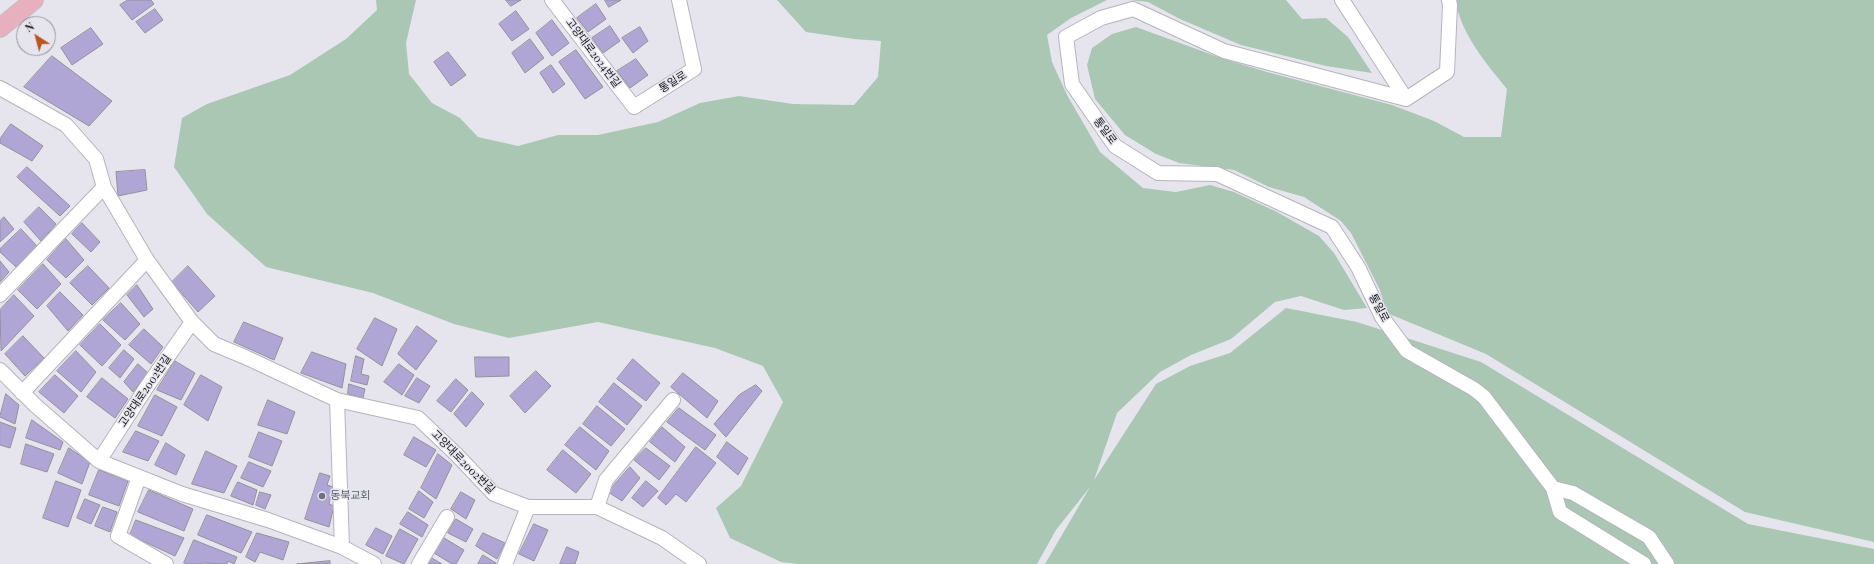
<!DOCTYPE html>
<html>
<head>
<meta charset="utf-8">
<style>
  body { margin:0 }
  #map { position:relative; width:1874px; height:564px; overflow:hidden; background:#e6e5ee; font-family:"Playfair Display",serif }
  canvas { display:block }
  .north { position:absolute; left:16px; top:16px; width:40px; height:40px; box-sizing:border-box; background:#e6e5ee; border:1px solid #94939a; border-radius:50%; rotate:324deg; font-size:11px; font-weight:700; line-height:16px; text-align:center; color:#1a191c }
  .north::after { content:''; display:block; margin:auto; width:14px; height:18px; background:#b9561e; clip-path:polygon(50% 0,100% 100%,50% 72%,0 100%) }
</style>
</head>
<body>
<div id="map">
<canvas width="1874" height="564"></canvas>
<div class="north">N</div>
</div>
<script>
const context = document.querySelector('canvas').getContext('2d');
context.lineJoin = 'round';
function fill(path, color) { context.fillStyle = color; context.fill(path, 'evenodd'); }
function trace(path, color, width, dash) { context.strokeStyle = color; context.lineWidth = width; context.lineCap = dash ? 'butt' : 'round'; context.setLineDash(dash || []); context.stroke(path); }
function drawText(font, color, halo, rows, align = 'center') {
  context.font = font + ' "Playfair Display","Noto Sans KR",serif'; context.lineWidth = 3; context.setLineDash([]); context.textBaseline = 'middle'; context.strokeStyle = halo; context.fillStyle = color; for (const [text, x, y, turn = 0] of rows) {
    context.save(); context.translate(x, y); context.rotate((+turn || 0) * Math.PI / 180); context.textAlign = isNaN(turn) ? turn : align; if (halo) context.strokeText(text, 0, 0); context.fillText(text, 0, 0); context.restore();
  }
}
const green = new Path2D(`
  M376 0H416L406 43 409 74 432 103 460 118 478 137 518 146 558 135H598L658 122 700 103 739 96 793 104 854 105 878 77 881 41 854 39 806 32 777 0H1107L1071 18 1047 35 1052 62 1067 95 1100 152 1143 188 1176 192 1210 185 1234 192 1277 212 1319 236 1334 253 1367 308 1344 310 1301 296 1275 302 1231 339 1191 355 1160 372 1117 413 1094 480 1156 384 1190 366 1230 353 1286 308 1357 322 1481 362 1748 524 1874 549V564H1045L1090 487 1056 530 1037 564H798L781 562 730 538 716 508 741 486 783 402 763 366 715 348 598 322 509 338 454 324 373 293 266 267 207 214 174 167 182 118 207 104 290 75 346 39 377 10Z
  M1129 0H1286L1302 19 1326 18 1348 37 1372 73 1326 66 1241 45 1180 19 1148 2Z
  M1455 0H1874V542L1745 512 1486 354 1387 313 1380 290 1351 233 1341 221 1304 197 1269 187 1234 170 1179 163 1156 154 1125 135 1095 99 1087 65 1092 48 1112 34 1136 27 1221 58 1267 72 1392 105 1434 121 1464 137H1501L1507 89C1485 62 1462 35 1455 0Z`);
const building = new Path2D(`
  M128 0H151L154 4 132 20 120 5Z
  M506 0H521L511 6Z
  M605 0H621L609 7Z
  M596 4 606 19 588 32 577 18Z
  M155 9 163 20 145 33 136 22Z
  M516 11 529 29 512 41 499 24Z
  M552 20 569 43 552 56 536 33Z
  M610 26 620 41 603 53 592 38Z
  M640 27 648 41 633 53 622 38Z
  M91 28 103 44 72 65 61 48Z
  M530 39 544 58 525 73 512 53Z
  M576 50 603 87 585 99 559 62Z
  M448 52 466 75 451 86 434 62Z
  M52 56 112 101 89 126 24 87Z
  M636 59 648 75 630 88 617 71Z
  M551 65 565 84 553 93 540 73Z
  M11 124 43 146 32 161 0 143V139Z
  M27 167 70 206 60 216 17 177Z
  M145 170 147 190 118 196 116 172Z
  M39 207 56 224 41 241 24 222Z
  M4 217 14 229 0 242V221Z
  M82 223 100 242 91 252 72 234Z
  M21 229 37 246 16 267 0 252V249Z
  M66 239 84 260 66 278 47 260Z
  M0 261 9 272 0 282Z
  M43 264 61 284 37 309 18 290Z
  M88 266 109 288 92 305 70 283Z
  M188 266 215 296 198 312 172 282Z
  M137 285 153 309 144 317 127 295Z
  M60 292 83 315 68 331 47 306Z
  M14 295 34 316 1 351 0 310Z
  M121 303 140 324 125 340 103 320Z
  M375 318 397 329 382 366 357 349Z
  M244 322 283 338 274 360 234 342Z
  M100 324 121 345 102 366 80 345Z
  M417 326 437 341 416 370 398 354Z
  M144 329 163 347 151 364 129 345Z
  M23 336 44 358 25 376 5 354Z
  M124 350 134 359 120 378 109 368Z
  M76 351 96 372 81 392 57 371Z
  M312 352 346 364 342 388 301 373Z
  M356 356 364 359 361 374 369 376 367 385 351 381Z
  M475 357H509V376L476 377Z
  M633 359 660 383 646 401 617 379Z
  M175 361 195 373 181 400 157 390Z
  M138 364 148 373 133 392 124 382Z
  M399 364 414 375 402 395 384 382Z
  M536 371 551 386 525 413 510 396Z
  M683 373 718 401 707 418 671 387Z
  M55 375 78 396 64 413 39 392Z
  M201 375 222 387 208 421 184 405Z
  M102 378 128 399 115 418 87 397Z
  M417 378 430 386 419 403 405 396Z
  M456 379 468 390 451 412 437 401Z
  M614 383 642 406 627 425 599 402Z
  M349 384 365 389 363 398 348 394Z
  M756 385 762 391 726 437 714 424 739 395Z
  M472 392 484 404 466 427 454 414Z
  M6 394 19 405 15 424 0 417Z
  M155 395 177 407 162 436 138 426Z
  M268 400 295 412 287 434 258 425Z
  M597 406 625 429 611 446 583 424Z
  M679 408 716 435 705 450 667 422Z
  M32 420 63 442 60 450 26 438Z
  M0 422 16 428 10 448 0 445Z
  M580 427 609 451 596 470 565 445Z
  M662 427 685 447 675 462 650 442Z
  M136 431 159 441 148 461 123 452Z
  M259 432 282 441 272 466 249 457Z
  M414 437 436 450 426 467 404 455Z
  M727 442 748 458 738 475 717 457Z
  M166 443 185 455 176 475 155 465Z
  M26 444 54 454 47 472 21 464Z
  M696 447 716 463 686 502 676 494 666 505 658 498Z
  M69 448 90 462 82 484 58 473Z
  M646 448 670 466 659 480 634 460Z
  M563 450 591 474 576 493 547 470Z
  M206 451 237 466 224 493 192 484Z
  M438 454 452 465 436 499 421 488Z
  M249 462 271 471 263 487 241 478Z
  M630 467 640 478 622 501 608 492Z
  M99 470 128 481 119 506 89 495Z
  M320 473 330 476 327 485 333 487 329 504 334 506 329 527 305 519Z
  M56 481 81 490 68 527 43 518Z
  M646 481 658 491 643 507 632 498Z
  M238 482 257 490 253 505 231 496Z
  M149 490 193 509 184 531 138 512Z
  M419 491 433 502 424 518 409 509Z
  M260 492 271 495 265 509 256 505Z
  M461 492 475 500 466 519 451 509Z
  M85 499 100 505 91 524 77 518Z
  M103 507 117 512 110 532 95 526Z
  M408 512 428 525 422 537 400 524Z
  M207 515 252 532 241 553 198 535Z
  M456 519 473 529 466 542 448 533Z
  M136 520 184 538 175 556 130 535Z
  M534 524 548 530 534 561 519 554Z
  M376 528 392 536 383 554 366 545Z
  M400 529 418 539 404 564 386 556Z
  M257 533 289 542 283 560 260 552 255 562 246 557Z
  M483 533 505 543 497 559 476 546Z
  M444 538 464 550 456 564H452L434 553Z
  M194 540 237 557 234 564 228 561 227 564 203 563 202 564H188L184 563Z
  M567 547 579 552 575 564H560Z
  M483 555 496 563V564H478Z
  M432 558 442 564H428Z
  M330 561V564H297Z`);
const minor = new Path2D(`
  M552 0 634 107 694 69 679 0
  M1342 0 1406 99
  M1449 0 1450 5 1447 72 1406 99 1224 51 1133 9 1101 18 1066 37 1072 84 1115 146 1158 173 1217 174 1332 227 1358 267 1382 317 1407 351 1474 389 1484 397 1553 488 1560 512 1644 564
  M0 88 66 125 96 159 104 187 147 260 192 322 214 344 245 357 337 400 418 418 456 454 494 494 528 507H597L662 538 699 564
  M0 295 104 187
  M0 370 35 405 99 461 182 494 268 520 342 547 374 564
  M22 393 147 260
  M337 400 342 547
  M99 461 146 388 192 322
  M139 477 118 536 166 564
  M1553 488 1573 493 1649 537 1667 564
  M597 507 606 480 673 400
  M419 564 447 517
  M505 564 528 507`);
const major = new Path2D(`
  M0 28 34 0`);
const markers = [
  [322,496,4,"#6b7280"]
];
const streetNames = [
  ["고양대로2024번길",593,53,53],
  ["통일로",673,82,-32],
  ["통일로",1105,131,53],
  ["통일로",1379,308,62],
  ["고양대로2002번길",145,391,-56],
  ["고양대로2002번길",463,462,45]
];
const worshipNames = [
  ["동북교회",330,496]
];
fill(green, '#a9c7b3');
fill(building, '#afa6d5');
trace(building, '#929199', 1);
trace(minor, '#b5b4bd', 16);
trace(major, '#c3c3c4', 20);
trace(minor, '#fff', 14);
trace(major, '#e8afbf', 18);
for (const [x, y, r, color] of markers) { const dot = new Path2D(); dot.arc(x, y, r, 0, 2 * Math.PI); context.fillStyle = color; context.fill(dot); trace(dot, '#e6e5ee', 1.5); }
drawText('11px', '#1a191c', '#e6e5ee', streetNames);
drawText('11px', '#5b616d', '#e6e5ee', worshipNames, 'left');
</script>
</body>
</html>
